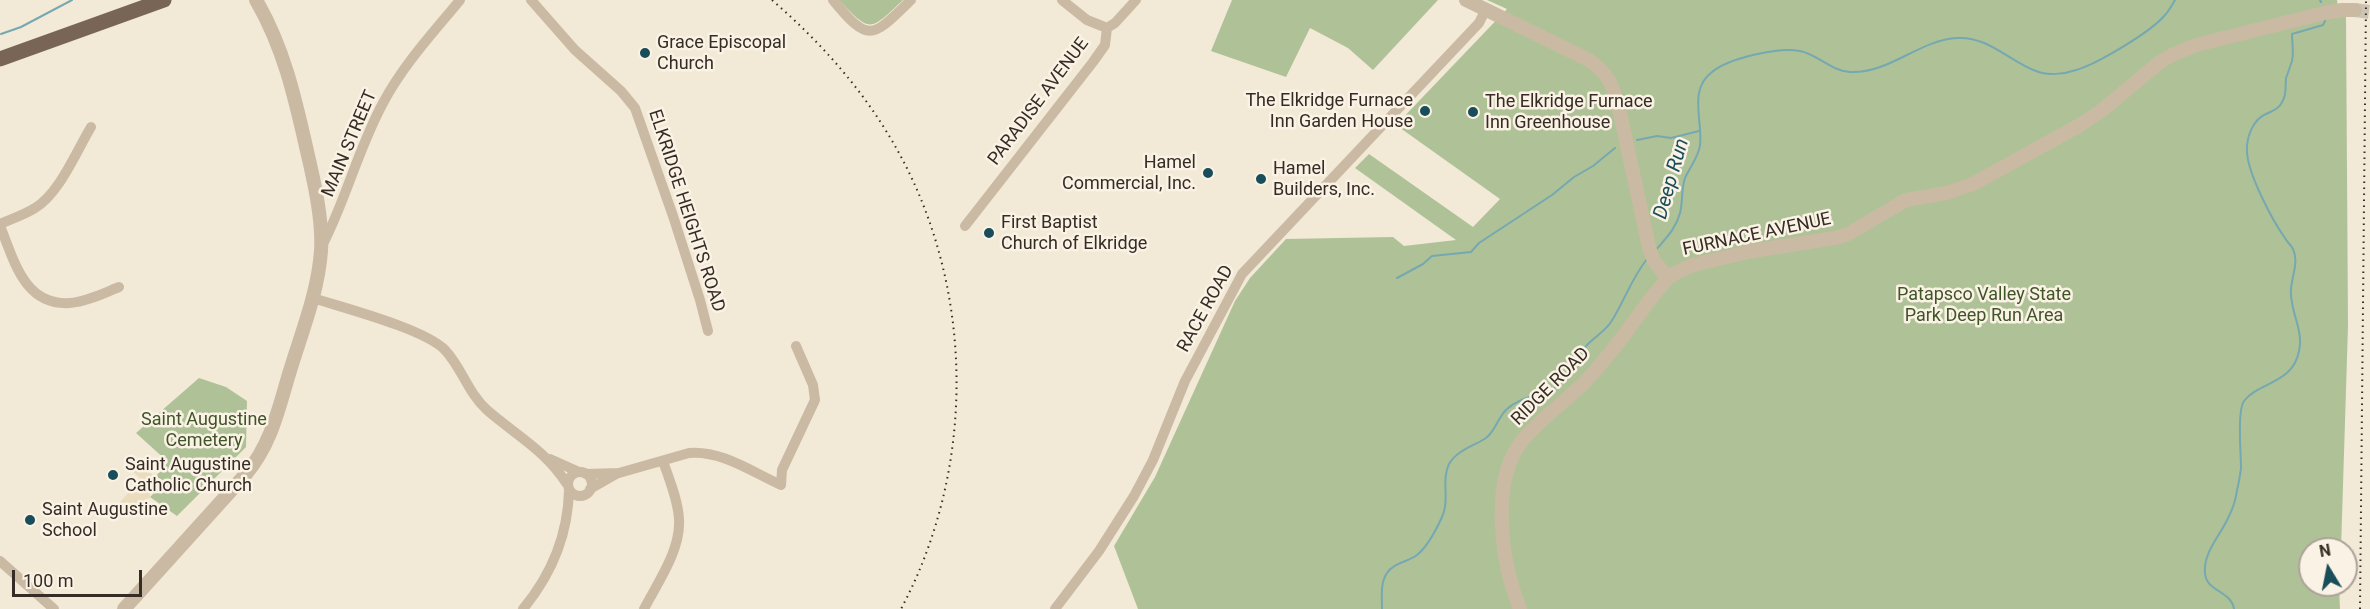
<!DOCTYPE html>
<html>
<head>
<meta charset="utf-8">
<style>
  body { margin:0 }
  #map { position:relative; width:2370px; height:609px; overflow:hidden; background:#f2e9d7; font-family:Roboto,sans-serif }
  canvas { display:block }
  .north { position:absolute; left:2298px; top:537px; width:60px; height:60px; box-sizing:border-box; background:#faf2e4; border:2px solid #aba398; border-radius:50%; rotate:350deg; font-size:16px; font-weight:700; line-height:24px; text-align:center; color:#352c25 }
  .north::after { content:''; display:block; margin:auto; width:21px; height:27px; background:#194d59; clip-path:polygon(50% 0,100% 100%,50% 72%,0 100%) }
  .scale { position:absolute; left:12px; top:570px; width:130px; height:27px; box-sizing:border-box; border:3px solid #352c25; border-top:0; padding-left:8px; font-size:18px; line-height:21px; white-space:nowrap; color:#352c25; -webkit-text-stroke:4px #faf2e4; paint-order:stroke }
</style>
</head>
<body>
<div id="map">
<canvas width="2370" height="609"></canvas>
<div class="north">N</div>
<div class="scale">100 m</div>
</div>
<script>
const context = document.querySelector('canvas').getContext('2d');
context.lineJoin = 'round';
function fill(path, color) { context.fillStyle = color; context.fill(path, 'evenodd'); }
function trace(path, color, width, dash) { context.strokeStyle = color; context.lineWidth = width; context.lineCap = dash ? 'butt' : 'round'; context.setLineDash(dash || []); context.stroke(path); }
function drawText(font, color, halo, rows, align = 'center') {
  context.font = font + ' Roboto,sans-serif'; context.lineWidth = 5; context.setLineDash([]); context.textBaseline = 'middle'; context.strokeStyle = halo; context.fillStyle = color; for (const [text, x, y, turn = 0] of rows) {
    context.save(); context.translate(x, y); context.rotate((+turn || 0) * Math.PI / 180); context.textAlign = isNaN(turn) ? turn : align; if (halo) context.strokeText(text, 0, 0); context.fillText(text, 0, 0); context.restore();
  }
}
const green = new Path2D(`
  M839 0H903C870 31 871 34 839 0Z
  M1232 0H1438L1373 70 1348 48 1310 28 1286 77 1211 51Z
  M1487 0H2337L2339 14 2345 13 2346 18 2348 326 2341 549H2310V585H2339L2340 609H1138L1114 546 1155 477 1235 301 1250 278 1286 239 1393 237 1404 246 1456 240 1355 168 1369 154 1473 227 1500 199 1396 125 1507 9Z
  M199 378 226 387 247 401 246 447 177 516 150 497 153 494V489L160 479 156 476 168 462 136 433Z`);
const plaza = new Path2D(`
  M137 463 159 479 151 489 150 497 129 512 127 506 120 502 141 479 130 469Z`);
const stream = new Path2D(`
  M2320 0 2321 2
  M1 34 21 27 72 0
  M1637 140 1657 136 1671 138 1699 131
  M1655 251C1665 239 1676 229 1680 213 1683 202 1681 190 1685 178 1690 167 1699 156 1700 145 1703 120 1688 90 1712 72 1729 58 1778 47 1800 51 1817 54 1831 71 1850 72 1889 74 1919 40 1957 38 1988 36 2009 61 2036 71 2047 76 2065 74 2076 70 2097 64 2151 32 2165 15 2169 11 2172 5 2175 0
  M1397 278 1423 264 1432 256 1471 252 1479 243 1552 195 1574 177 1593 166 1615 148
  M1382 609C1382 598 1380 583 1387 573 1393 563 1408 562 1417 555 1427 547 1437 528 1442 517 1450 500 1441 480 1449 464 1457 450 1474 446 1486 438 1496 430 1498 417 1507 409 1526 392 1554 397 1569 375 1576 365 1580 352 1588 344 1596 336 1605 331 1611 322 1624 302 1631 279 1647 259
  M2234 609C2231 590 2206 592 2205 573 2203 552 2221 535 2229 516 2233 508 2236 499 2237 490 2239 483 2240 475 2241 468 2241 453 2237 411 2244 401 2258 382 2293 384 2299 351 2304 329 2289 310 2291 289 2292 275 2299 262 2293 249 2291 245 2287 242 2285 238 2272 220 2248 174 2247 152 2246 138 2253 119 2266 114 2272 111 2277 110 2281 104 2287 95 2285 88 2286 78 2288 73 2290 67 2292 61 2294 53 2292 43 2292 34L2323 25 2325 21`);
const tertiaryTunnel = new Path2D(`
  M2355 10 2370 12`);
const minor = new Path2D(`
  M531 0 575 50 621 91 635 108 673 216 700 300 708 331
  M833 0C869 44 872 38 911 0
  M1062 0 1087 20 1107 28
  M0 224C11 219 24 215 35 208 59 194 76 152 91 127
  M0 226C14 260 24 306 70 303 86 302 104 293 119 287
  M965 226 1093 62 1105 45 1107 28 1115 23 1136 0
  M322 246C346 200 358 149 383 103 403 65 433 33 460 0
  M313 298C344 308 425 329 445 350 462 368 468 393 487 410 517 436 545 450 567 484
  M550 459 579 472
  M568 484a12 12 0 1 1 24 0a12 12 0 1 1-24 0Z
  M586 474 619 473 689 453C721 450 752 472 781 485L782 470 815 400 813 385 796 346
  M590 489 618 473
  M0 561 54 609
  M523 609C552 574 568 535 569 490
  M644 609C658 582 681 550 679 519 678 500 669 479 663 461
  M1055 609 1099 551 1134 496 1153 460 1185 381 1242 274 1479 23 1486 9`);
const tertiary = new Path2D(`
  M1466 0 1587 59C1609 72 1615 90 1620 113L1649 247 1654 261 1668 278
  M124 609 246 474C271 444 278 411 289 374 301 334 318 293 321 251 323 220 314 181 307 151 295 98 284 48 256 0
  M1520 609C1502 564 1489 482 1522 441 1540 419 1565 402 1585 382 1612 354 1633 322 1656 292L1668 278 1679 271 1693 265 1752 251 1835 238 1848 234 1906 200 1947 193 1973 184 2080 125 2101 111 2160 62 2172 55 2196 45 2324 13 2342 10H2355`);
const primary = new Path2D(`
  M0 59 164 0`);
const rail = new Path2D(`
  M772 0C817 39 857 83 888 134 975 276 979 463 901 609
  M2360 609 2366 0`);
const markers = [
  [645,53,6,"#194d59"],
  [1425,111,6,"#194d59"],
  [1473,112,6,"#194d59"],
  [1208,173,6,"#194d59"],
  [1261,179,6,"#194d59"],
  [989,233,6,"#194d59"],
  [113,475,6,"#194d59"],
  [30,520,6,"#194d59"]
];
const poiNames = [
  ["Grace Episcopal",657,43],
  ["Church",657,64],
  ["The Elkridge Furnace",1413,101,"right"],
  ["Inn Garden House",1413,122,"right"],
  ["The Elkridge Furnace",1485,102],
  ["Inn Greenhouse",1485,123],
  ["Hamel",1196,163,"right"],
  ["Commercial, Inc.",1196,184,"right"],
  ["Hamel",1273,169],
  ["Builders, Inc.",1273,190],
  ["First Baptist",1001,223],
  ["Church of Elkridge",1001,244],
  ["Saint Augustine",125,465],
  ["Catholic Church",125,486],
  ["Saint Augustine",42,510],
  ["School",42,531]
];
const streetNames = [
  ["PARADISE AVENUE",1039,102,-53],
  ["MAIN STREET",350,144,-67],
  ["ELKRIDGE HEIGHTS ROAD",686,211,72],
  ["FURNACE AVENUE",1757,235,-12],
  ["RACE ROAD",1206,309,-61],
  ["RIDGE ROAD",1551,387,-45]
];
const parkNames = [
  ["Patapsco Valley State",1984,295],
  ["Park Deep Run Area",1984,316],
  ["Saint Augustine",204,420],
  ["Cemetery",204,441]
];
const waterNames = [
  ["Deep Run",1672,179,-74]
];
fill(green, '#afc297');
fill(plaza, '#ebdcbd');
trace(stream, '#75a8b1', 2);
trace(tertiaryTunnel, '#ccc3b3', 14, [14, 7]);
trace(minor, '#cbbaa3', 10);
trace(tertiary, '#cbbaa3', 14);
trace(primary, '#786556', 15);
trace(rail, '#352c25', 2, [1.5, 4.5]);
for (const [x, y, r, color] of markers) { const dot = new Path2D(); dot.arc(x, y, r, 0, 2 * Math.PI); context.fillStyle = color; context.fill(dot); trace(dot, '#faf2e4', 2); }
drawText('18px', '#352c25', '#faf2e4', poiNames, 'left');
drawText('18px', '#352c25', '#faf2e4', streetNames);
drawText('18px', '#3f5528', '#faf2e4', parkNames);
drawText('italic 20px', '#194d59', '#faf2e4', waterNames);
</script>
</body>
</html>
